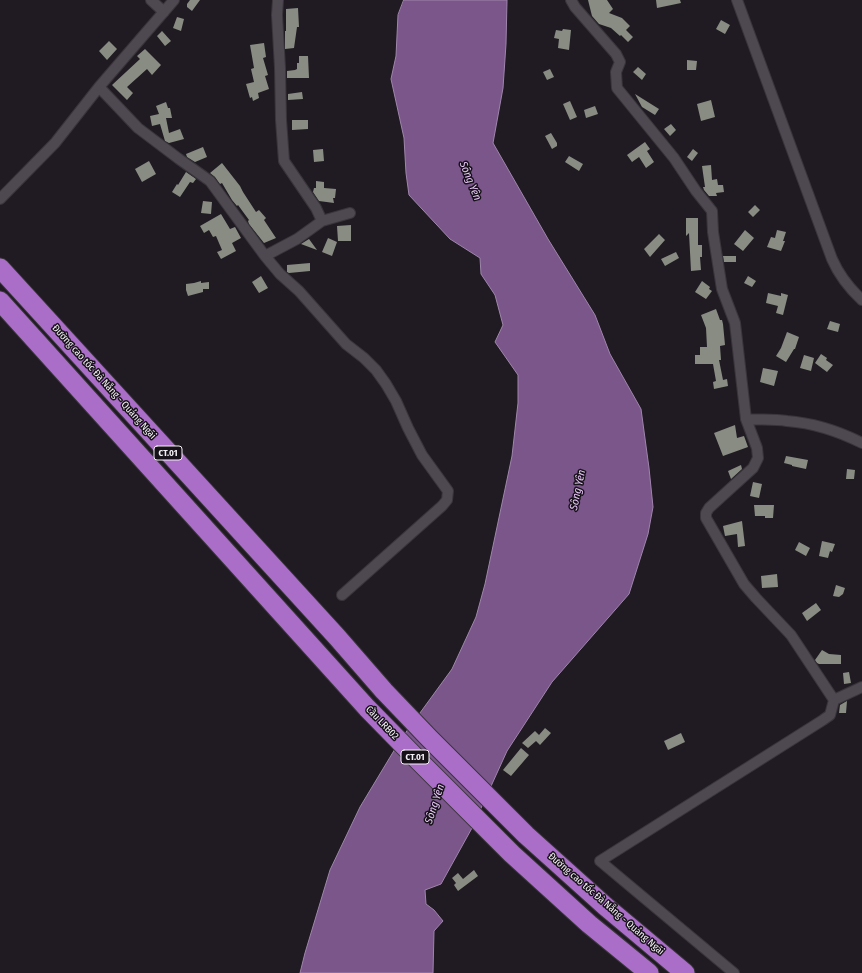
<!DOCTYPE html>
<html>
<head>
<meta charset="utf-8">
<style>
  body { margin:0 }
  canvas { display:block; background:#201b22 }
</style>
</head>
<body>
<canvas width="862" height="973"></canvas>
<script>
const context = document.querySelector('canvas').getContext('2d');
context.lineJoin = 'round';
function fill(path, color) { context.fillStyle = color; context.fill(path, 'evenodd'); }
function trace(path, color, width, dash) { context.strokeStyle = color; context.lineWidth = width; context.lineCap = dash ? 'butt' : 'round'; context.setLineDash(dash || []); context.stroke(path); }
function drawText(font, color, halo, rows, align = 'center') {
  context.font = font + ' "Fira Sans Condensed",sans-serif'; context.lineWidth = 3; context.setLineDash([]); context.textBaseline = 'middle'; context.strokeStyle = halo; context.fillStyle = color; for (const [text, x, y, turn = 0] of rows) {
    context.save(); context.translate(x, y); context.rotate((+turn || 0) * Math.PI / 180); context.textAlign = isNaN(turn) ? turn : align; if (halo) context.strokeText(text, 0, 0); context.fillText(text, 0, 0); context.restore();
  }
}
const water = new Path2D(`
  M404 0H507L506 44 503 88 493 143 548 239 595 315 610 354 641 409 649 468 653 507 648 534 629 594 552 682 507 751 472 828 441 884 425 890 426 904 434 910 443 921 434 931 433 973H300L305 953 330 870 360 807 401 739 452 669 476 617 485 584 512 456 518 403V375L495 342 503 325 495 295 481 274 480 258 450 239 409 195 406 173 404 138 391 79 396 56 398 15Z`);
const building = new Path2D(`
  M190 0H200L192 11 187 7V4Z
  M588 0H607L613 9 609 13 622 18 630 26 626 30 633 37 628 42 621 35 620 36 611 28 599 24 592 16Z
  M656 0H680L681 3 657 8Z
  M298 8 299 27H297L294 48 285 49V31H286V9Z
  M177 17 184 19 181 31 173 28Z
  M721 20 730 25 725 34 716 29Z
  M563 29 571 30 569 50 558 48 559 39 554 38 556 30 562 31Z
  M162 31 171 41 165 46 157 36Z
  M109 41 117 49 107 60 99 51Z
  M264 43 266 57 263 58 268 75 265 76 269 89 258 93 259 98 253 101 252 97 250 98 246 84 254 82 251 69 254 68 250 45Z
  M145 49 161 65 152 75 147 69 127 87 133 93 127 100 112 85 140 59 137 56Z
  M299 56H308L309 78H287V71L295 70 297 69V63H299Z
  M687 60 697 61 696 70H687Z
  M638 67 646 74 642 80 633 72Z
  M550 69 554 77 547 80 543 72Z
  M302 92 303 99 288 100V94Z
  M635 94 659 109 655 115 642 107Z
  M711 100 715 117 701 121 697 104Z
  M570 101 577 117 570 120 563 104Z
  M166 102 168 108H170L172 118H166L169 133 180 129 184 139 169 143 165 141 160 124 152 126 150 116 159 114 156 106Z
  M595 106 598 114 586 118 584 110Z
  M292 120H308V129L292 130Z
  M671 124 676 130 670 136 664 129Z
  M551 133 557 143V146L552 149 545 136Z
  M645 142 650 149 647 151 654 162 646 168 639 157 632 162 627 155Z
  M203 147 207 157 195 162 187 157 186 154Z
  M323 149 324 161 314 162 313 150Z
  M693 149 698 153 692 161 687 157Z
  M569 156 583 164 579 171 565 162Z
  M149 161 156 174 142 182 135 169Z
  M222 163 240 186 243 192 256 212 259 210 266 218 264 220 276 238 264 243 249 224 248 221 249 220 238 205 237 206 232 200 222 183 220 184 215 177 210 173Z
  M711 165 712 180 717 179 718 185H723L724 192 716 193 717 196H709L704 190 703 187H705L702 166Z
  M186 172 196 179 193 183 190 182 180 197 172 192 177 184 178 185Z
  M316 181 324 182V188L336 189 335 198H333L334 203 319 201 313 192 314 188H316Z
  M203 201 212 202 211 214 201 213Z
  M755 205 760 210 753 217 748 212Z
  M221 214 230 229 235 227 241 238 232 243 236 251 221 259 217 252 222 250 216 236 213 237 209 230 204 233 200 226Z
  M686 218H698V245H702V257H700L701 270 691 271 689 233 686 236Z
  M351 225V241H338L337 226Z
  M745 230 754 238 743 251 734 244Z
  M777 230 786 232 783 241H785L781 251 767 247 771 237 775 238Z
  M659 234 665 240 650 257 644 249Z
  M328 238 337 242 332 256 322 252Z
  M309 239 317 250 301 244Z
  M676 252 679 258 665 266 661 259Z
  M723 256H736V262H724Z
  M310 263V271L289 273 287 272V265Z
  M261 276 268 288 259 293 252 282Z
  M748 276 756 281 752 287 744 283Z
  M201 281V283L209 282V289H203V292L188 296 186 290V284L194 283Z
  M702 281 710 287 709 289 712 291 706 299 695 292Z
  M768 293 781 296V293L788 295 783 315 776 313 778 306 766 303Z
  M716 309 720 320H722L723 324 725 345 720 346 721 360H719L723 380 727 379 728 386 714 389 713 382 716 381 713 364H695V355H700V347H707L706 328 701 315Z
  M830 321 840 324 838 332 827 329Z
  M787 332 799 337 795 349H794L786 362 776 356 781 348Z
  M821 354 827 358 826 360 833 365 827 372 815 363Z
  M804 355 814 358 811 371 800 368Z
  M763 368 778 371 774 386 760 382Z
  M735 425 737 438 744 436 748 447 723 456 714 433Z
  M786 456 808 460 806 469 792 466V465L784 463Z
  M741 465 742 469 731 479 728 471Z
  M847 469 855 470 854 479H846Z
  M753 482 762 484 759 498 750 496Z
  M754 505H774L773 518H765V516H755Z
  M742 521 745 546 738 547 737 534 725 536 723 526Z
  M822 541 835 544 832 552 830 551 828 558 819 556Z
  M799 542 810 548 806 556 795 550Z
  M777 574 778 587 762 588 761 576Z
  M836 585 845 588 843 594 839 597 833 596Z
  M816 603 821 610 807 621 802 613Z
  M822 650 829 654 841 655V664H819L817 663 815 660Z
  M849 672 851 683 844 684 843 673Z
  M847 701 846 713H839L840 705Z
  M545 728 551 733 540 745 536 741 528 748 522 743 535 731 539 735Z
  M681 733 685 742 668 750 664 741Z
  M521 748 529 755 511 776 503 770Z
  M474 870 478 876 458 891 454 885 456 883 452 878 458 873 463 879Z`);
const street = new Path2D(`
  M151 0 164 12
  M278 0 277 15 280 68 281 120 284 161 316 208 322 221
  M571 0 575 7 616 54 620 62 616 72 617 88 674 158 696 191 712 211 713 232 722 289 735 323 746 419 757 448 758 458 753 468 709 508 706 513V518L744 584 756 598 791 635 834 700 830 715 823 720 600 861 734 973
  M737 0 832 259C839 275 849 288 862 300
  M99 87 138 128 179 159 210 181 265 256 280 274 299 291 346 344 364 358 376 370 386 384 396 401 408 428 422 455 448 491 447 500 442 506 342 595
  M0 199 55 143 99 87 174 0
  M265 256 297 239 322 221 350 213
  M746 419C760 420 774 419 787 421 813 423 838 431 862 443
  M834 700 862 687`);
const highway = new Path2D(`
  M0 268 337 637 384 691 429 738 526 835 605 906 685 973
  M0 301 367 708 415 757 512 854 589 924 649 973`);
const shields = [
  [168,453,28],
  [415,757,28]
];
const shieldNames = [
  ["CT.01",168,453],
  ["CT.01",415,757]
];
const streetNames = [
  ["Đường cao tốc Đà Nẵng - Quảng Ngãi",104,382,48],
  ["Cầu LRB02",382,723,46],
  ["Đường cao tốc Đà Nẵng - Quảng Ngãi",606,904,41]
];
const waterNames = [
  ["Sông Yên",470,181,68],
  ["Sông Yên",578,490,-78],
  ["Sông Yên",435,804,-72]
];
fill(water, '#7a568b');
trace(water, '#9f85ab', 1);
fill(building, '#888c82');
trace(street, '#39353b', 12);
trace(highway, '#39353b', 21);
trace(street, '#4e4851', 10);
trace(highway, '#ab6ec8', 19);
for (const [x, y, w] of shields) { const box = new Path2D(); box.roundRect(x - w / 2, y - 7, w, 14, 3); context.fillStyle = '#171219'; context.fill(box); trace(box, '#f5f2f7', 1); }
drawText('bold 9px', '#f5f2f7', null, shieldNames);
drawText('10px', '#f5f2f7', '#171219', streetNames);
drawText('italic 11px', '#e8c8f8', '#171219', waterNames);
</script>
</body>
</html>
